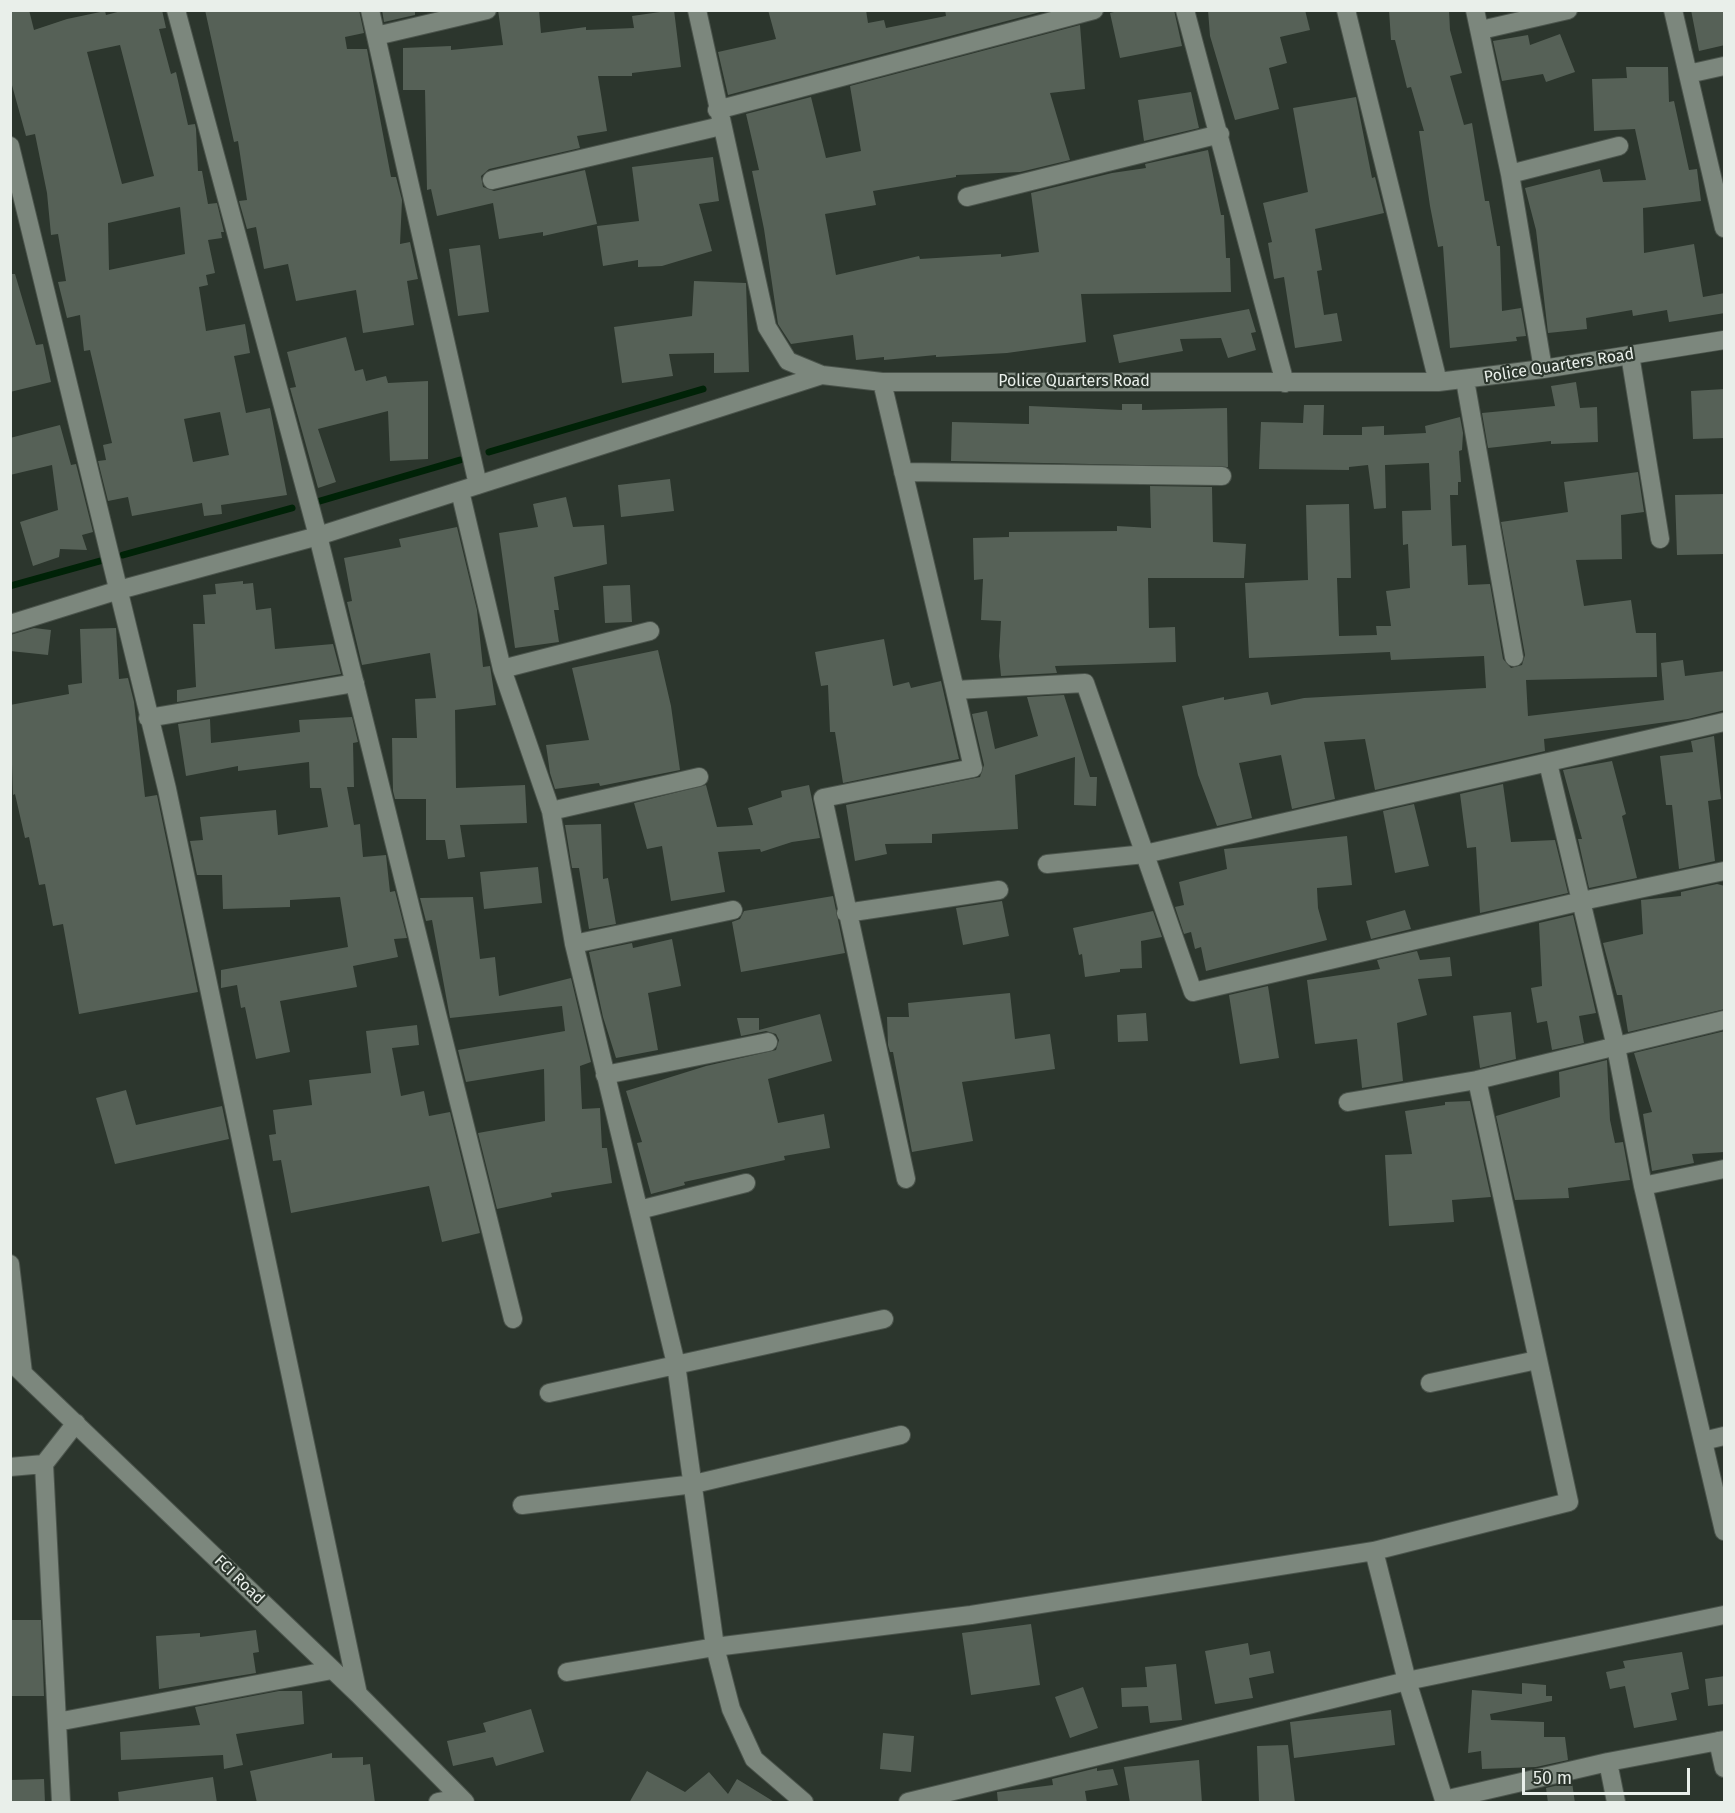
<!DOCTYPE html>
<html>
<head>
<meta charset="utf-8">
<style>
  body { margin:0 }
  #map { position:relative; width:1735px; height:1813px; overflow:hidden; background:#2c362d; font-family:"Fira Sans",sans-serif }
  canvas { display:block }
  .frame { position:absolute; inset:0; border:12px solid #e9efea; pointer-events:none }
  .scale { position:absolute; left:1522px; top:1768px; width:168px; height:27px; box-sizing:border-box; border:3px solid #e9efea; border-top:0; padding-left:8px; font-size:18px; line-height:21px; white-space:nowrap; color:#e9efea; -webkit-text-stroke:4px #2c362d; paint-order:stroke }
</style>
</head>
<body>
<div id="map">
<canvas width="1735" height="1813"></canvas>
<div class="frame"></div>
<div class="scale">50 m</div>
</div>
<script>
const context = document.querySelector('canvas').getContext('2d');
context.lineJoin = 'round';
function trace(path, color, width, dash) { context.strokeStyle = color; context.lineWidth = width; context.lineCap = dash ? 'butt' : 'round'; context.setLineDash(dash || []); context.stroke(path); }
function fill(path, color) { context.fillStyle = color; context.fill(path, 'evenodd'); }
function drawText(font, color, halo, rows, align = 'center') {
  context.font = font + ' "Fira Sans",sans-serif'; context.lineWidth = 4.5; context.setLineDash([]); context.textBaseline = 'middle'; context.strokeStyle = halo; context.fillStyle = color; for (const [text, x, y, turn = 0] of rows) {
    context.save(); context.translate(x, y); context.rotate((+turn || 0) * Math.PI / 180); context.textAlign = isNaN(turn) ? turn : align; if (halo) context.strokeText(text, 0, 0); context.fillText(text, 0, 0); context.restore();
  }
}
const stream = new Path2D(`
  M489 452 703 389
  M320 501 460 460
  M123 555 292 508
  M10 586 100 561`);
const building = new Path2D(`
  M10 10H29L34 30 67 19 105 11 106 15 125 10H162L166 28 159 29 171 74 176 72 188 125 195 124 196 129 198 171H202L208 204 217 203 224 232H221L222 238 208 240 215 273 206 275 208 285 199 287 206 331 245 324 250 353 234 356 246 413 270 408 287 495 221 505 222 514 204 516 202 503 132 516 128 497 108 501 98 461 106 460 103 445 112 443 90 350 84 351 80 315 67 318 58 282 66 281 58 234 51 235 47 193 35 134 26 136 10 78ZM120 45 154 176 122 184 87 52ZM180 207 185 254 109 270 108 223ZM220 412 229 455 193 462 184 419Z
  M205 10H359L364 33 345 37 347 49H367L391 177H396L402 200 400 244 410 242 418 279 407 281 414 325 363 333 356 290 296 301 288 264 264 269 256 227 247 229 239 201 247 200 238 141 234 142Z
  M382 10H415V15L384 22Z
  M498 10H539L541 33 586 27V30L634 28 632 16 674 10 681 67 632 73V76H598L607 131 577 136 580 148 489 169 481 176 483 187 494 191 585 170 597 224 543 236V232L499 239 493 203 437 216 431 189 427 190 425 90H403V48L451 46V50L503 45Z
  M768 10H866L868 23 884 20 886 28 946 16 945 10H1048L728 95 718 52 776 39Z
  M1122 10H1174L1182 46 1120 58 1110 13Z
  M1208 10H1305L1310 30 1280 37 1287 63 1269 68 1279 109 1235 120 1210 36Z
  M1389 10H1449L1450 30 1462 73 1450 76 1464 125 1472 123 1485 201H1489L1497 246H1500L1502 311 1521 308 1526 336 1516 337 1517 341 1450 348 1443 246 1438 247 1430 206 1419 131H1424L1411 87 1407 88 1395 40H1391Z
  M1691 10H1725V45L1699 51Z
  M1080 25 1085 89 1050 93 1070 160 1020 172 956 175V177L873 191 876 205 825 214 836 275 919 256 920 259 1001 254V257L1039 252 1031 193 1112 173 1146 168 1145 164 1208 150 1221 215H1224L1226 258H1230L1231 292 1081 294 1086 342 1007 353 936 357V355L884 360V357L856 360 853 335 791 344 778 324 764 229 752 171 759 170 746 114 811 97 826 158 861 151 850 86Z
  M1560 34 1575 72 1546 82 1543 74 1502 81 1493 41 1528 35 1530 45Z
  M1626 67H1668L1669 102 1674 101 1689 170 1697 169 1701 201 1643 208 1644 253 1694 244 1703 297 1725 293V313L1669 322 1667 310 1633 316 1632 310 1586 318 1587 329 1548 333 1536 230 1525 188 1600 169 1603 182 1646 180 1635 129 1594 131 1592 79 1627 78Z
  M1191 92 1199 128 1144 141 1138 100Z
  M1356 97 1372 178 1375 177 1384 213 1315 229 1322 270 1317 271 1324 315 1337 313 1342 341 1295 348 1284 277 1274 279 1268 243 1272 242 1263 203 1308 192 1293 108Z
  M713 157 719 201 699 204 712 251 662 266 638 267V260L603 266 597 226 639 221 632 167Z
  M480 245 489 312 458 316 449 249Z
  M10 274H15L36 345 43 344 51 382 10 392Z
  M694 281 746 283 749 372 714 373V353L669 354 673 376 622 383 614 327 692 316Z
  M1249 309 1256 332 1251 333 1256 350 1228 358 1221 338 1180 339 1183 351 1119 363 1113 335Z
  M346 337 355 371 363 369 366 381 386 376 388 383 428 381V459L390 461 388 411 318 429 336 482 318 488 290 388 296 387 287 352Z
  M1576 382 1580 408 1597 407 1598 442 1551 444V441L1488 448 1482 413 1555 406 1551 386Z
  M1725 389V438L1693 439 1691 391Z
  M1122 404H1142V410L1227 408 1228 467 951 461 952 422 1029 424V406L1122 410Z
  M1304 405H1324L1323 435H1362V427L1384 426V435L1426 433 1425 426 1460 417 1463 433 1462 450 1459 451 1461 482H1458V495H1450L1452 546 1466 545 1468 585 1490 584 1503 659 1511 668 1522 665 1525 655 1501 522 1568 512 1564 482 1638 472 1644 512 1621 515 1622 559 1576 560 1584 606 1631 600 1636 633H1656L1657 677 1526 680 1528 716 1664 700 1661 663 1683 660 1685 676 1725 671V710L1688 719 1544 739 1545 751 1375 790 1365 739 1324 742 1335 799 1292 809 1281 755 1239 763 1252 818 1217 826 1198 775 1182 706 1224 697V700L1268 692 1271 705 1304 698 1486 688 1484 656 1391 660 1390 652 1249 658 1245 583 1308 580 1306 505 1349 504 1351 578H1337L1339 636 1377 635 1376 626H1391L1386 591 1410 588 1408 544 1403 545 1402 511 1431 510 1429 463 1385 465 1386 508 1374 509 1368 465 1349 467V470L1259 469 1261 422 1303 423Z
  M60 425 71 465 76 464 93 532 82 535 87 550 60 549 59 557 33 566 20 522 58 510 52 465 10 475V438Z
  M670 479 674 511 621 517 618 485Z
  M1150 486 1212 487 1213 542 1246 544 1244 578H1148L1149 628 1175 627 1176 662 1055 666 1057 673 1001 676 999 656 1001 621 981 620 983 579 974 580 973 538 1009 537V532L1117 531V526L1151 528Z
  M1725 494V554L1677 555 1675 495Z
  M566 497 573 527 604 525 607 564 554 577 559 610H554L559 642 515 648 499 533 538 527 533 504Z
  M457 527 477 610 483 667 490 666 496 705 455 710 456 788 525 785 527 823 460 825 465 857 448 859 445 840H426V799H395L393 791 392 738H417L415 699 436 698 430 653 362 665 347 602 352 601 344 558 401 547 399 539Z
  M243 581V584L253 583 256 610 271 608 275 649 333 644 341 674 177 702V690L196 687 193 624H205L203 595 216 594 215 584Z
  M630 585 632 622 605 623 603 586Z
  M34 628 51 630 48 655 10 651V635Z
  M116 628 119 679 128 678 134 702 145 797 157 795 198 992 79 1014 63 924 53 926 45 884 39 885 29 837 25 838 15 794 13 795 10 705 69 694 68 685 82 683 80 629Z
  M884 639 893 686 909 682 911 688 941 681 959 759 843 783 835 732H830L828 685 821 686 815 652Z
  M658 650 671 706 680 770 600 786 599 783 555 789 550 773 546 745 589 740 572 668Z
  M1064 695 1090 777H1097L1096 806 1074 805 1075 757 1015 775 1018 829 932 834V843L885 844 887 854 855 861 846 805 980 777 984 765 972 714 987 711 995 749 1038 736 1027 697Z
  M352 717 358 742 353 743 354 787H347L354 825 360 824 363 857 386 855 390 892 395 891 407 938 394 939 398 957 353 966 357 987 280 1001 290 1052 256 1059 245 1007 241 1008 237 985 221 988V970L348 947 340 897 290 900V907L223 909 222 875H197L190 841 203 840 200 817 276 810 278 835 328 827 321 788H310L309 762 238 771V766L186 776 178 724 210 719 211 743 300 732 299 720Z
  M1714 736 1721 799 1708 801 1715 861 1679 869 1672 805H1666L1660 756 1693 752 1691 741Z
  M1612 761 1626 814 1622 816 1637 878 1589 888 1578 839H1582L1563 770Z
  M1503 784 1511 842 1555 840 1568 893 1480 913 1476 847 1467 848 1460 794Z
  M706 785 717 827 753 825 748 808 782 797 781 791 809 785 820 838 792 842 761 852 760 849 718 852 725 892 671 901 662 846 647 849 634 803Z
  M1414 804 1429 866 1395 873 1383 811Z
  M601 824 603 879 608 878 616 924 589 929 579 868H572L565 825Z
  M1347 836 1352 885 1317 888 1318 908 1327 940 1206 971 1201 947 1195 949 1191 932 1184 934 1175 907 1184 905 1179 882 1227 869 1224 849Z
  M538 867 542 903 484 909 480 872Z
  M1717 884 1725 886V1009L1628 1032 1622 995H1617L1603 943 1643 934 1641 900 1681 896V892Z
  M833 896 845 953 741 972 732 922 740 919 744 911Z
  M473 897 480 959 495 957 499 996 571 978 591 1062 580 1066 582 1109 600 1108 602 1148H607L612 1183 551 1193 552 1197 497 1209 478 1133 545 1121 544 1069 466 1082 458 1050 565 1031 562 1006 450 1018 432 920 426 921 420 898Z
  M1002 901 1009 936 963 945 956 908Z
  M1405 910 1411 929 1371 939 1366 921Z
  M1153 911 1162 937 1141 941 1142 968 1120 969V972L1085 977 1082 954 1079 955 1073 928Z
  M1573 915 1596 1013 1579 1016 1584 1043 1552 1050 1547 1021 1537 1023 1531 988 1542 986 1539 923Z
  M672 939 681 986 648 993 658 1050 616 1058 603 1017 589 952 632 943 633 948Z
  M1417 951 1420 960 1450 957 1452 976 1418 979 1427 1015 1397 1023 1403 1081 1362 1088 1357 1039 1315 1044 1307 980 1380 969 1377 960Z
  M1268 986 1279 1058 1240 1064 1229 995Z
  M1010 993 1015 1039 1050 1034 1055 1069 962 1082 973 1141 912 1152 893 1052H890L888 1045 887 1017H909L908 1003Z
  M1511 1012 1516 1059 1480 1068 1473 1016Z
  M1146 1013 1148 1041 1118 1042 1117 1015Z
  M820 1014 832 1061 768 1079 778 1123 824 1114 830 1148 784 1156 785 1160 684 1182 685 1185 651 1194 637 1143 642 1142 626 1091 706 1066 776 1050 779 1040 776 1034 766 1031 741 1036 737 1018H759V1030Z
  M417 1025 419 1045 392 1048 401 1096 424 1091 429 1116 450 1112 480 1233 442 1242 429 1186 291 1213 281 1160 273 1161 269 1135 276 1134 273 1110 312 1105 309 1080 371 1073 366 1031Z
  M1725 1031V1152L1692 1154 1694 1163 1652 1171 1643 1114 1652 1112 1634 1053Z
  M1607 1060 1610 1120 1615 1143 1623 1142 1630 1180 1568 1188 1569 1198 1515 1200 1496 1116 1560 1097 1559 1072Z
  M126 1090 136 1125 222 1106 229 1139 115 1164 96 1098Z
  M1470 1101 1491 1197 1452 1200 1454 1222 1389 1226 1385 1155 1412 1154 1405 1111 1445 1105V1102Z
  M10 1620H41L44 1696H10Z
  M1031 1624 1040 1685 971 1695 962 1633Z
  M256 1630 259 1652 253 1653 256 1673 159 1689 156 1636 200 1633V1637Z
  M1248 1643 1250 1655 1270 1651 1274 1673 1249 1678 1253 1698 1215 1704 1205 1651Z
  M1682 1652 1689 1689 1671 1693 1677 1720 1634 1728 1625 1686 1610 1689 1606 1672 1625 1668 1623 1661Z
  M1176 1664 1182 1720 1150 1723 1148 1706 1122 1707 1121 1688 1147 1687 1145 1667Z
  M1725 1676V1704L1708 1706 1705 1679Z
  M1522 1683 1546 1685V1696H1552V1701L1490 1714 1491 1720 1544 1722V1737H1565L1568 1760 1536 1767 1482 1769 1481 1751 1468 1753 1472 1690 1522 1694Z
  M1083 1687 1098 1728 1070 1738 1055 1697Z
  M279 1691H302L304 1724 236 1734 243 1765 224 1769 223 1755 121 1760 120 1732 200 1725 195 1707Z
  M531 1709 544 1752 496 1766 493 1757 453 1766 447 1741 486 1732 483 1723Z
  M1391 1710 1395 1745 1294 1758 1290 1722Z
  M883 1733 914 1736 911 1772 880 1769Z
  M1288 1745 1295 1803H1259L1257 1746Z
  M332 1753V1758L363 1757V1765L370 1764 375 1803H257L250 1771Z
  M1199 1760 1202 1803H1130L1124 1767Z
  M1097 1768V1771L1113 1769 1118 1785 1085 1791 1087 1803H998L997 1792 1053 1785 1052 1779Z
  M647 1771 685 1792 709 1772 728 1794 737 1779 776 1803H629Z
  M213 1777 217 1803H119L118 1792Z
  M44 1779 45 1803H10V1780Z
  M1572 1782 1575 1803H1548L1546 1788Z`);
const minor = new Path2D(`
  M370 10 478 485
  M697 10 767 327 788 361 822 375 882 382H1438L1543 369 1724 340
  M1185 10 1285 383
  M1346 10 1438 382
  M1475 10 1510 174 1543 369
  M1673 10 1724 228
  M1481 30 1568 10
  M376 36 487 10
  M1688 74 1724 66
  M717 110 1094 10
  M10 146 167 789 358 1694
  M1510 174 1619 146
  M492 180 721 126
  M967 197 1220 134
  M1630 355 1660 539
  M1465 380 1514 657
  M882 382 955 690 1085 683 1193 992 1582 901 1724 871
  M903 472 1222 476
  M460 491 502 669 551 811 574 944 676 1364 715 1647 567 1672
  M10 624 119 590 318 536 176 10
  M502 669 650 631
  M148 718 355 683
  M1548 763 1616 1047 1643 1186 1724 1531
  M551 811 699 777
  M1047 864 1145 854 1724 722
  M846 913 999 890
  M574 944 733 910
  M605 1075 768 1042
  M1348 1102 1477 1080
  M906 1179 823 798 973 768 955 690
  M1643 1186 1724 1169
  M639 1210 746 1183
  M10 1264 23 1373
  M513 1319 318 536 822 375
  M10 1361 358 1694 465 1802
  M1430 1383 1537 1360
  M549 1393 884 1319
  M1703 1441 1724 1436
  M44 1464 61 1802
  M10 1467 44 1464 76 1423
  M522 1505 694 1484 901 1435
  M1374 1551 1569 1502 1477 1080 1724 1020
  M57 1722 332 1670
  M1718 1741 1724 1768
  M1608 1762 1616 1802
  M438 1802 460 1798
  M804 1802 754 1759 731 1709 715 1647 971 1615 1374 1551 1407 1681 1444 1800
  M908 1802 1407 1681 1724 1615
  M1444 1802V1800L1608 1762 1724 1740`);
const streetNames = [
  ["Police Quarters Road",1559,366,-9],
  ["Police Quarters Road",1074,382],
  ["FCI Road",239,1580,44]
];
trace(stream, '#002207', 7);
fill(building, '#566157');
trace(minor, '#4b544c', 20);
trace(minor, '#7c877d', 18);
drawText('16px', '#e9efea', '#2c362d', streetNames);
</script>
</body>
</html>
